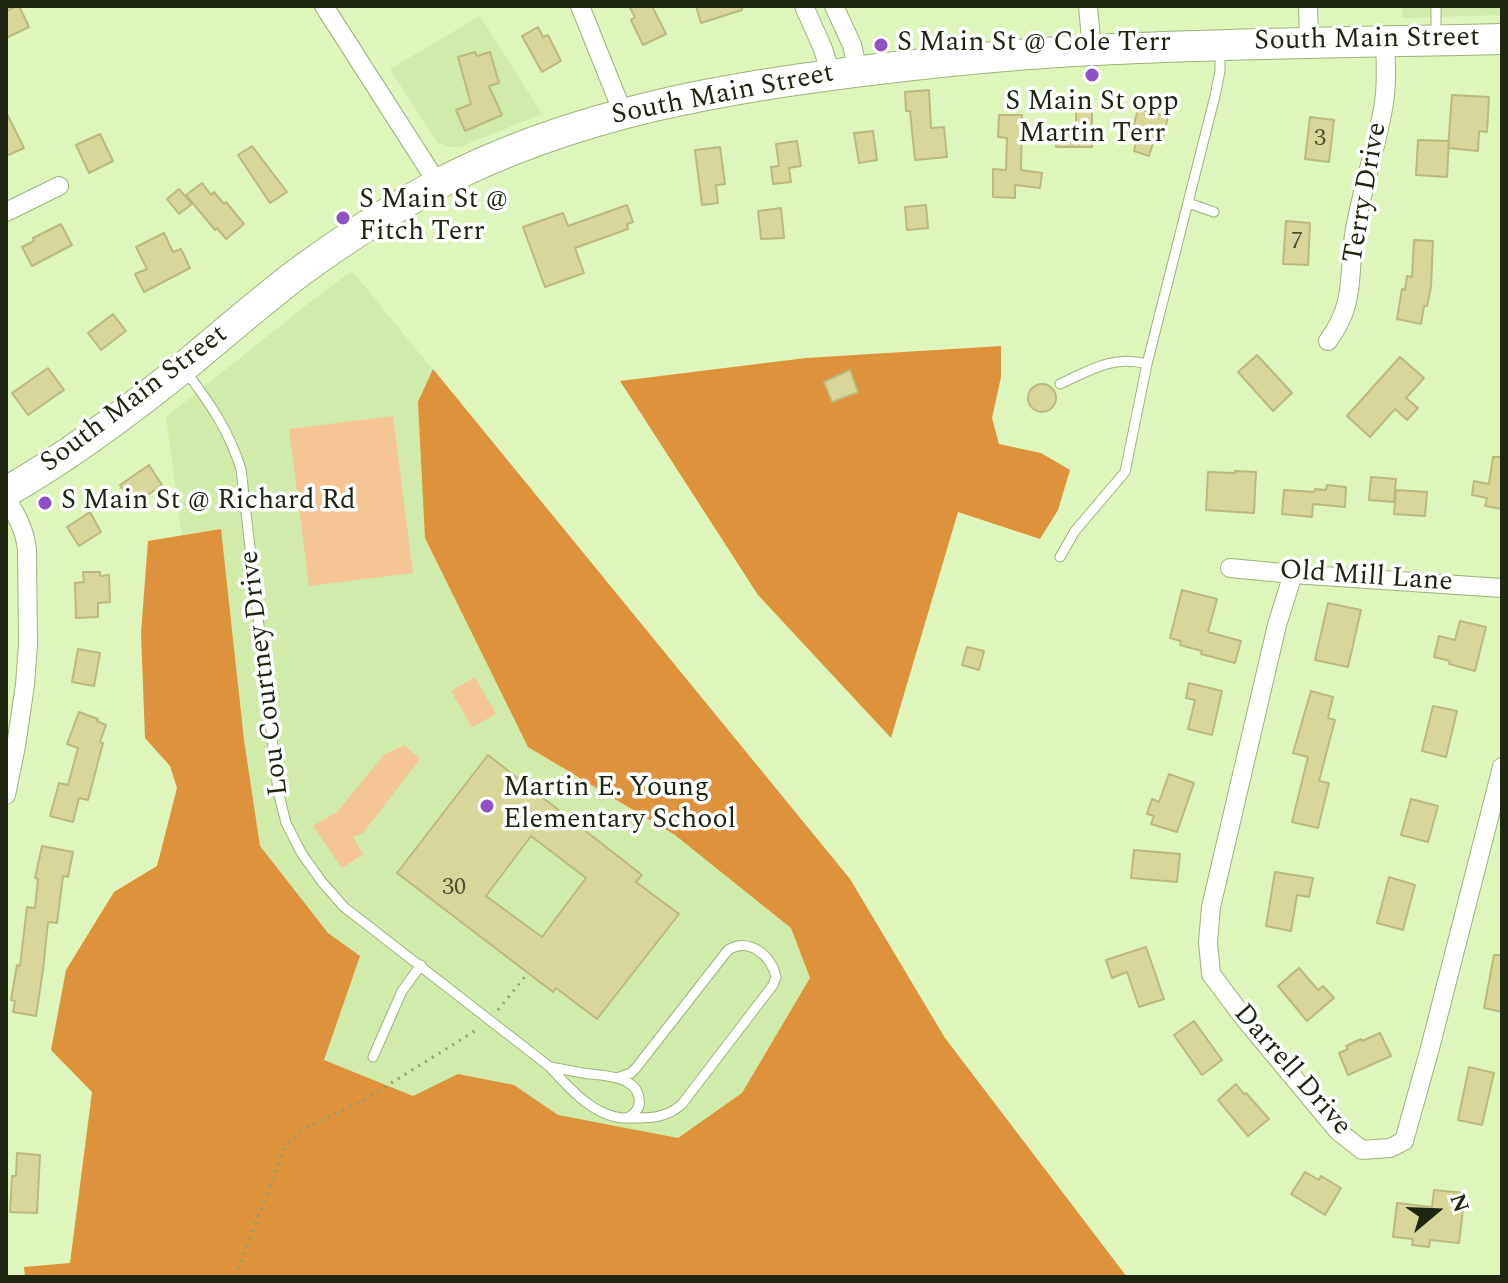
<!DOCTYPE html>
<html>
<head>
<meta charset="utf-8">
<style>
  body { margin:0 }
  #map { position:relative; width:1508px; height:1283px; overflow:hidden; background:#def5bb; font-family:Spectral,serif }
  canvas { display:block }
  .frame { position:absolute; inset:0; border:8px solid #1e2610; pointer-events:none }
  .north { position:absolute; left:1396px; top:1171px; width:80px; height:80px; -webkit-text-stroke:6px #fff; paint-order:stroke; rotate:71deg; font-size:22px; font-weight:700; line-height:32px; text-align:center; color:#1e2610 }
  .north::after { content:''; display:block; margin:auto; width:28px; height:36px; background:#1e2610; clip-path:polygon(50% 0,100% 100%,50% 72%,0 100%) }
</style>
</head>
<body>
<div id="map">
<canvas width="1508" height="1283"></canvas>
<div class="frame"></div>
<div class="north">N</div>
</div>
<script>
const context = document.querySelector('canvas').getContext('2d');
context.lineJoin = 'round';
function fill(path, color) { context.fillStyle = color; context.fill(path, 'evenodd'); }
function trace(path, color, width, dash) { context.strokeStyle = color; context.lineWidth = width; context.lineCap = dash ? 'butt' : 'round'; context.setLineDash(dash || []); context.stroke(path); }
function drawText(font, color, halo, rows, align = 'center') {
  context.font = font + ' Spectral,serif'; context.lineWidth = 7; context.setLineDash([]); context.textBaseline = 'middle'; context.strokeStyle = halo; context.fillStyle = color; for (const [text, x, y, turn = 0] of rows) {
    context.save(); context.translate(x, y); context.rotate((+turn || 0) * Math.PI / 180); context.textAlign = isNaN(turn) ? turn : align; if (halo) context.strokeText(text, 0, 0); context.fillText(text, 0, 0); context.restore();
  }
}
const built = new Path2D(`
  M1403 6H1502V15L1402 18Z
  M480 16 542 114 460 147H449L440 143 438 144 390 69Z
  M352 271 850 879 753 1277H77L205 711 166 417 314 299Z`);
const green = new Path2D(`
  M393 416 413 573 309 586 289 429Z
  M475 677 496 714 472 727 451 691Z
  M404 745 420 759 363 833 353 837 363 854 342 868 313 826 337 812 384 755Z`);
const forest = new Path2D(`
  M1001 346V377L992 418 999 444 1041 453 1070 470 1058 510 1040 539 958 512 891 738 758 595 620 381 806 358Z
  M433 369 850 879 945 1038 1127 1277H25L24 1267 70 1263 92 1092 51 1050 66 970 114 892 157 866 177 788 170 766 145 738 141 633 148 541 221 529 244 740 260 846 328 933 360 956 324 1060 413 1096 458 1074 514 1085 558 1115 678 1138 742 1093 810 978 791 928 675 835 528 747 425 538 418 402Z`);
const building = new Path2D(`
  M17 6H19L29 27 6 38V11Z
  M629 6H652L666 34 643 45 631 20 635 17Z
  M696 6H742V10L701 23Z
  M538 27 543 37 548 35 561 61 542 72 522 36Z
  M475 52 477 56 490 52 499 83 489 86 502 115 465 131 456 110 471 104 458 57Z
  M929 90 931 128 944 127 947 157 915 160 910 111H906L905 92Z
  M1452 95 1489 97 1487 132 1479 131 1478 151 1448 148Z
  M1076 106H1092V147H1056V131H1076Z
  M1138 109 1168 117 1162 142 1154 140 1149 156 1134 151 1137 138 1131 136Z
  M6 112 24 148 6 156Z
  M999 115H1022L1021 170 1042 173 1040 188 1015 185V198L993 197V169L1006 170 1007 138 998 137Z
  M1310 117 1334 120 1329 162 1305 159Z
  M873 131 877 160 859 163 854 133Z
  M100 134 113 161 89 173 76 145Z
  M1418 140 1449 141 1447 177 1416 175Z
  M797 141 801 166 789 168 791 182 773 184 771 167 779 166 776 144Z
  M252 146 287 192 270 203 238 155Z
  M720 147 725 184 716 185 718 203 702 205 695 150Z
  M202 183 211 195 214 192 224 204 226 202 244 224 226 239 217 228 215 230 186 195Z
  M179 189 192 204 179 214 167 199Z
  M627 205 633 222 627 224 628 229 575 248 584 273 545 287 523 227 563 213 568 226Z
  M926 205 928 228 907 230 905 207Z
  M781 208 784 238 761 239 758 211Z
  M1286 221 1310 223 1308 265 1283 264Z
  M61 224 72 245 32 266 22 247 34 241 33 238Z
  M164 233 173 252 181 249 190 268 144 292 135 274 147 269 136 247Z
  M1414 240 1433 241 1431 287 1427 306H1424L1421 324 1397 319 1402 289 1405 290 1407 276 1412 277Z
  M113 314 126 331 101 350 88 333Z
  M1257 355 1292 393 1273 411 1238 372Z
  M1400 357 1424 378 1406 398 1418 408 1407 420 1395 409 1370 437 1347 416Z
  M48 368 64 390 28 415 12 393Z
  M850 370 858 392 832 402 824 382Z
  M1028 398a14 14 0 1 1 28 0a14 14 0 1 1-28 0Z
  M1493 457H1502V509L1485 506 1487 498 1472 495 1474 481 1489 484Z
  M149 465 162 485 133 505 120 485Z
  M1235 471 1256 472 1254 513 1206 510 1208 472 1235 473Z
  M1371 477 1396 479 1394 502 1369 500Z
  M1327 485 1346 487 1345 507 1313 504 1312 517 1282 514 1284 490 1314 492 1315 489 1326 490Z
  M1396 490 1427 492 1425 516 1394 514Z
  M90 512 101 532 79 546 67 527Z
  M83 572H100V576L109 575 110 602 98 603V617L76 618 75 583 84 582Z
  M1182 590 1217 599 1208 632 1241 641 1235 663 1201 654 1202 651 1180 645 1181 641 1170 638Z
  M1328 603 1361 610 1348 667 1315 660Z
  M1460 621 1486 627 1475 671 1449 664 1450 661 1434 657 1439 636 1455 640Z
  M967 647 984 651 979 670 962 665Z
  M78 649 100 653 94 686 72 682Z
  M1189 683 1222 691 1212 735 1188 729 1195 700 1186 698Z
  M1311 691 1333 697 1328 718 1335 720 1319 781 1329 783 1318 828 1292 822 1308 757 1293 753Z
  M1433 706 1457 711 1446 757 1422 751Z
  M79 712 98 719 97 721 106 725 100 742 103 743 88 800 79 798 73 822 50 816 59 783 68 785 78 748 67 744Z
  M488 755 642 875 636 882 679 914 597 1019 556 988 553 992 397 873ZM531 836 586 878 542 937 486 896Z
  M1169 774 1194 783 1177 832 1151 824 1154 816 1147 814 1152 799 1159 802Z
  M1411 799 1438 806 1428 842 1401 835Z
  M42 846 73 852 68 877 63 876 57 923 48 922 43 970 36 1016 13 1012 15 1001 11 1000 17 965 20 966 27 907 35 908 38 879 35 878Z
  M1134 850 1180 854 1177 882 1131 878Z
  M1275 872 1313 878 1309 897 1297 895 1291 931 1266 926Z
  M1389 877 1415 885 1403 930 1377 923Z
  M1146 947 1164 999 1139 1007 1127 972 1112 978 1106 960Z
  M1494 955H1502V1012L1484 1008Z
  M1299 968 1318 990 1323 986 1334 998 1307 1021 1278 986Z
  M1194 1021 1222 1060 1202 1075 1174 1035Z
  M1380 1033 1391 1056 1348 1075 1339 1053 1348 1049 1346 1046 1361 1039 1362 1041Z
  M1469 1067 1494 1073 1482 1125 1458 1120Z
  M1236 1084 1244 1094 1246 1093 1269 1119 1248 1136 1218 1100Z
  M17 1153 40 1155 37 1213 10 1212 12 1176H16Z
  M1305 1172 1319 1180 1321 1176 1341 1188 1325 1215 1291 1194Z
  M1434 1190 1465 1193 1459 1243 1430 1240 1429 1247 1412 1245 1413 1239 1393 1237 1397 1203 1432 1207Z`);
const path = new Path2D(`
  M498 1010 528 973
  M236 1277 280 1158 289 1142 301 1130 364 1100 478 1029`);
const service = new Path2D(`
  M1436 6V37
  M1188 203 1214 212
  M185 371C209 401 229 431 241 469L278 791 286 823 302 854 322 882 344 907 550 1067
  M1060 384C1090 370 1113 355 1147 364
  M1060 557 1075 531 1125 472 1147 364 1215 96 1220 71V48
  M373 1057 402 991 421 965
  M550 1067C561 1069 572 1071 583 1073 600 1076 635 1074 639 1098 641 1108 635 1114 627 1118 596 1119 569 1088 550 1067Z
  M617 1078 631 1073 636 1068 728 950C749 937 771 955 776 977L773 985 682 1104C666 1119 648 1118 627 1118`);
const minor = new Path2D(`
  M324 6 438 184
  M580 6 623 113
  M804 6 823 49 831 75
  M834 6 852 45 858 71
  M1088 6 1092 50
  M1308 6 1309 42
  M6 212 59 186
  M1328 341C1356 303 1348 277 1354 235 1361 190 1377 147 1384 103 1387 82 1386 62 1385 41
  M6 498C17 516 25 530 27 550L28 644 25 685 16 746 6 795
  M1230 568 1293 574 1502 588
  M1293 574 1277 625 1211 907 1208 942 1211 974 1244 1018 1338 1131 1362 1150 1390 1148 1404 1141 1430 1048 1502 767`);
const primary = new Path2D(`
  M6 492C69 456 128 412 185 366 222 335 259 303 298 273 341 241 387 212 434 186 574 112 731 86 887 68 956 60 1027 53 1097 50 1232 43 1367 42 1502 39`);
const markers = [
  [881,45,8,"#8f50c6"],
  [1092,75,8,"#8f50c6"],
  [343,218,8,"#8f50c6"],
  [45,503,8,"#8f50c6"],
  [487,806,8,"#8f50c6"]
];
const numberNames = [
  ["3",1320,140],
  ["7",1297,243],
  ["30",454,889]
];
const streetNames = [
  ["South Main Street",1367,41,-1],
  ["South Main Street",723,96,-11],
  ["Terry Drive",1367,193,-80],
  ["South Main Street",135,400,-37],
  ["Old Mill Lane",1366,578,4],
  ["Lou Courtney Drive",266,673,-97],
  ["Darrell Drive",1291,1071,49]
];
const poiNames = [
  ["S Main St @ Cole Terr",897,45],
  ["S Main St opp",1092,104,"center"],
  ["Martin Terr",1092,136,"center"],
  ["S Main St @",359,202],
  ["Fitch Terr",359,234],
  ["S Main St @ Richard Rd",61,503],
  ["Martin E. Young",503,790],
  ["Elementary School",503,822]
];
fill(built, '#d1ecaa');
fill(green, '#f6c594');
fill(forest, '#de923b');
fill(building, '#d8d698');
trace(building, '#bcb97d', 2);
trace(service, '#9db37b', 11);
trace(minor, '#9db37b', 20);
trace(primary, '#9db37b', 32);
trace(path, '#8d9e73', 3, [2, 6]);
trace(service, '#fff', 9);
trace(minor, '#fff', 18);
trace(primary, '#fff', 30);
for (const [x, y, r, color] of markers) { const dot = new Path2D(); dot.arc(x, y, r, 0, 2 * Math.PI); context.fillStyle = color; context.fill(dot); trace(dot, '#fff', 3); }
drawText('24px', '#4c5232', null, numberNames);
drawText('28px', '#1e2610', '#fff', streetNames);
drawText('28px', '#1e2610', '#fff', poiNames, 'left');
</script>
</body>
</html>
